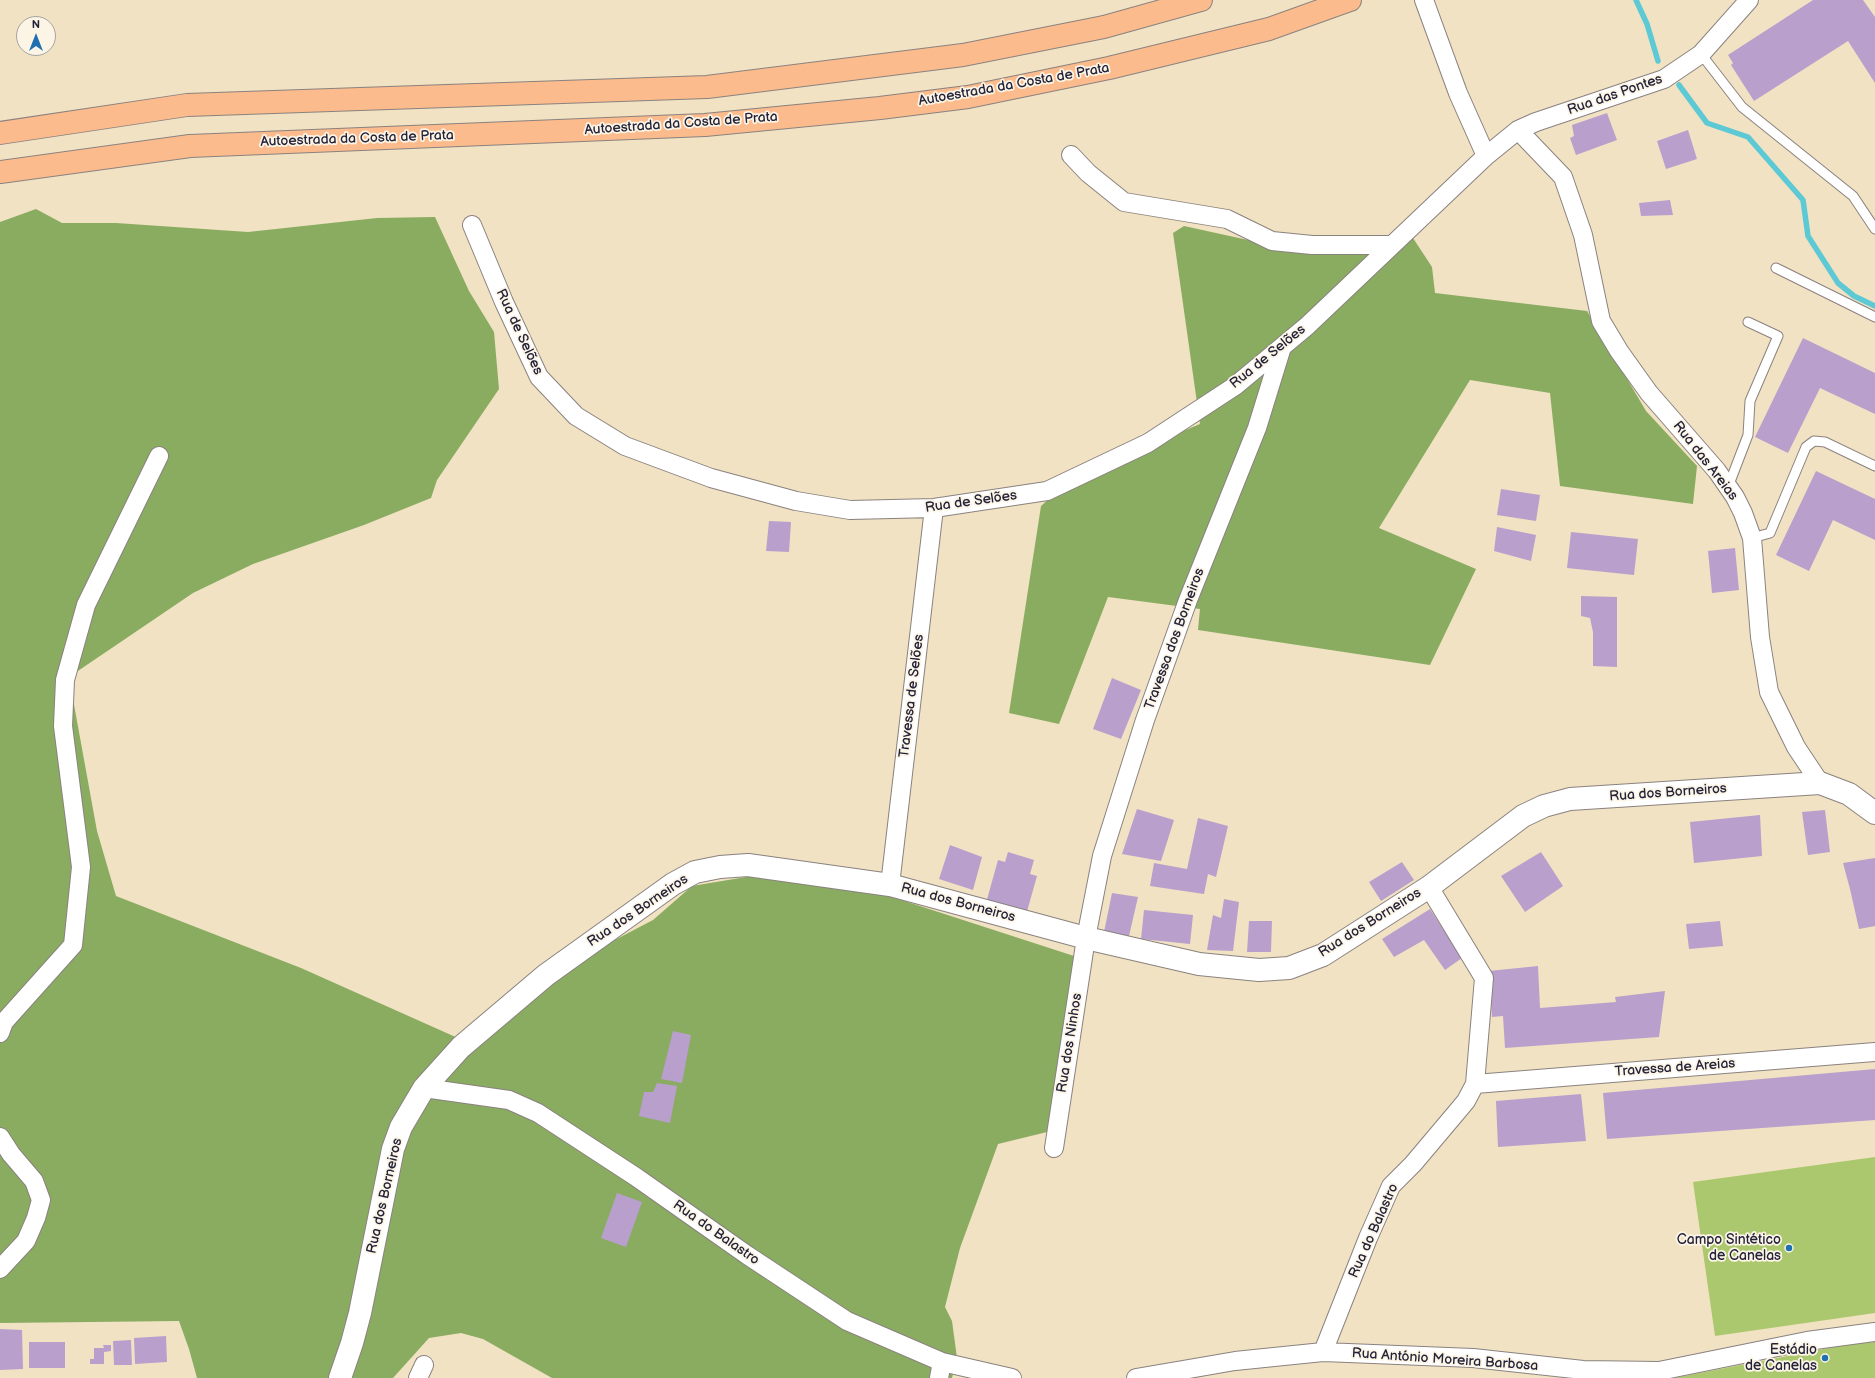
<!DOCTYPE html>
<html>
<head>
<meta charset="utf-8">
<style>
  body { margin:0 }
  #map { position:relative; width:1875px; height:1378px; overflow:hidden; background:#f1e2c3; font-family:"Balsamiq Sans",sans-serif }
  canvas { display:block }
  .north { position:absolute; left:16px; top:16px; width:40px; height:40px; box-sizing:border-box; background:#fcf5e5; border:1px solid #a5a1a1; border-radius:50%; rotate:0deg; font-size:11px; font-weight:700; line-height:16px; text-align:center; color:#22223b }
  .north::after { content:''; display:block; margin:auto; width:14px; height:18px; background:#1f6fb2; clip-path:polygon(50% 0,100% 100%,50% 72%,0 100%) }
</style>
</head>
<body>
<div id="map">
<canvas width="1875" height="1378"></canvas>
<div class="north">N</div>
</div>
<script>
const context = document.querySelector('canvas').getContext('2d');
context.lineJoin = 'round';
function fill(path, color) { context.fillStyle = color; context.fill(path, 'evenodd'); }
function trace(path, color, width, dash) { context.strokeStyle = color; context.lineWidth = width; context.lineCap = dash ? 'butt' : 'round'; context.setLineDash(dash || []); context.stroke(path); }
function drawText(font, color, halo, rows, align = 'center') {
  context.font = font + ' "Balsamiq Sans",sans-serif'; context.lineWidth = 3.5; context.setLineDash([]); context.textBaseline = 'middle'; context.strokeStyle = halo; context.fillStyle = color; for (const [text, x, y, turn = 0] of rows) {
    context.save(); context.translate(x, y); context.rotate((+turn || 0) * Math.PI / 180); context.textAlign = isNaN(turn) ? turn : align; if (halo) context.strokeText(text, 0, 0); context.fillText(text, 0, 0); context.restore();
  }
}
const green = new Path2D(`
  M1875 1157V1313L1715 1336 1693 1182Z
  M1875 1339V1378H1674Z`);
const forest = new Path2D(`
  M36 209 62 223H116L248 232 377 218 435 217 469 291 494 332 499 389 437 480 431 498 364 525 253 564 193 593 69 677 97 831 116 896 301 968 469 1043 611 942 653 920 692 886 752 876 849 883 1074 956 1047 1132 998 1144 960 1248 945 1307 952 1321 957 1358 952 1378H552L483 1339 461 1333 429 1338 393 1378H197L189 1349 179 1321 0 1323V222Z
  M1184 226 1248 240 1325 246 1413 238 1432 267 1435 293 1587 311 1646 411 1697 466 1693 504 1560 486 1550 393 1470 380 1379 528 1476 569 1430 665 1198 630 1200 609 1108 597 1059 724 1009 713 1041 506 1073 477 1200 424 1173 233Z`);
const stream = new Path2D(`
  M1636 0 1647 24 1658 61
  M1679 85 1707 123 1748 137 1803 200 1808 236 1838 283 1854 296 1875 306`);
const building = new Path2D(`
  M1813 0H1863L1875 17V83L1848 41 1754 101 1731 65 1733 63 1728 55Z
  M1607 113 1617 140 1576 155 1570 138 1574 136 1572 125Z
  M1688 130 1697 159 1666 169 1657 141Z
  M1670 200 1673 215 1641 216 1639 203Z
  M1803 338 1875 373V414L1820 388 1788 453 1755 437Z
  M1816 471 1875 499V540L1833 520 1809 571 1776 555Z
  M1501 489 1540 495 1536 521 1497 515Z
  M769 521 791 522 789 552 766 551Z
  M1497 527 1536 535 1531 561 1494 551Z
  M1571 532 1638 539 1634 575 1567 568Z
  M1735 548 1739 590 1712 593 1708 551Z
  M1581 596 1617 597V667L1593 666V632L1590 618 1581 616Z
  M1112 678 1141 690 1121 739 1093 729Z
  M1137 809 1174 820 1161 861 1122 854Z
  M1825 810 1830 852 1808 855 1802 812Z
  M1760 815 1762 856 1694 863 1690 822Z
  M1198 818 1228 826 1216 877 1208 874 1204 894 1150 886 1154 863 1187 869Z
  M950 845 982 857 973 890 939 879Z
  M1008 852 1034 860 1030 874 1037 876 1026 915 986 903 998 860 1005 862Z
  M1541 852 1563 886 1525 912 1501 876Z
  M1875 858V926L1859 929 1850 889 1843 863Z
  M1402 862 1414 880 1381 901 1369 882Z
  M1112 893 1138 897 1129 936 1104 932Z
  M1224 899 1239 902 1233 951 1207 950 1213 915 1221 918Z
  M1430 909 1462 958 1445 970 1424 940 1394 957 1382 939Z
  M1144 910 1193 915 1190 944 1141 939Z
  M1249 921H1272L1271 952H1247Z
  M1720 921 1723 946 1689 949 1686 924Z
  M1538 966 1540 1008 1616 1002 1615 997 1665 991 1659 1037 1505 1048 1503 1016 1492 1017 1489 971Z
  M673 1031 691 1035 682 1083 661 1079Z
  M1875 1069V1120L1607 1139 1603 1093Z
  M657 1083 677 1086 670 1123 639 1116 644 1092H653Z
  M1581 1094 1586 1141 1498 1147 1496 1101Z
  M617 1193 642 1202 626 1247 601 1238Z
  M0 1329 22 1330 23 1369 0 1370Z
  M166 1336 167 1362 135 1364 134 1338Z
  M131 1340 132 1365H114L113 1341Z
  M29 1342H65V1368H29Z
  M103 1345H111V1351L104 1352V1364H90V1359H94V1348H104Z`);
const service = new Path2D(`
  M1701 54 1742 107 1853 196 1875 229
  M1776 268 1875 317
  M1728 487 1748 435 1750 401 1778 336 1748 322
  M1752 538 1770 533 1806 447 1814 441 1825 442 1875 466`);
const minor = new Path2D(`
  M1424 0 1458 93 1486 156
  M1518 130 1563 177 1583 235 1601 321 1619 351 1649 393 1717 471 1735 497 1743 513 1752 538 1760 637 1769 692 1796 747 1820 783
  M1071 155 1088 173 1124 202 1227 219 1272 241 1312 245H1390
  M472 225 504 302 539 377 576 416 625 446 711 478 796 501 850 510 934 508 1047 491 1148 443 1235 386 1307 326 1486 156 1518 130 1536 122 1664 79 1701 54 1749 0
  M890 885 934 508
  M0 1033 4 1022 73 945 81 867 63 726 65 680 86 605 159 456
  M1475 1084 1875 1052
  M424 1088 509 1100 538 1113 636 1177 747 1255 847 1321 942 1362 1012 1378
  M0 1137 11 1154 34 1181 41 1200 36 1218 26 1241 0 1269
  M1054 1148 1086 938 1102 856 1145 720 1188 600 1257 428 1282 347
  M1323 1352 1368 1238 1391 1186 1413 1164 1456 1113 1466 1101 1475 1084 1484 978 1429 887
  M418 1378 424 1365
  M939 1378 942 1362
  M1136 1378 1235 1361 1323 1352 1473 1358 1583 1370 1659 1371 1807 1341 1875 1332`);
const tertiary = new Path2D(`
  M340 1378 352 1343 360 1313 393 1149 401 1127 424 1088 461 1047 546 975 673 884 695 872 720 867 748 865 890 885 1086 938 1199 964 1259 970 1289 968 1323 955 1429 887 1523 816 1544 806 1570 799 1820 783 1849 794 1875 813`);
const motorway = new Path2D(`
  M0 133 187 105 707 87 963 55 1104 27 1201 0
  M0 172 190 146 705 125 880 108 968 97 1109 68 1269 29 1350 0`);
const markers = [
  [1789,1248,4,"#1f6fb2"],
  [1825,1358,4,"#1f6fb2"]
];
const streetNames = [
  ["Autoestrada da Costa de Prata",1014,85,-10],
  ["Rua das Pontes",1615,95,-19],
  ["Autoestrada da Costa de Prata",681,124,-4],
  ["Autoestrada da Costa de Prata",357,139,-2],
  ["Rua de Selões",519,332,65],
  ["Rua de Selões",1268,357,-39],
  ["Rua das Areias",1705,461,52],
  ["Rua de Selões",971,502,-8],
  ["Travessa dos Borneiros",1175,639,-70],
  ["Travessa de Selões",912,696,-83],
  ["Rua dos Borneiros",1668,793,-4],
  ["Rua dos Borneiros",958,903,15],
  ["Rua dos Borneiros",638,911,-34],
  ["Rua dos Borneiros",1370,923,-32],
  ["Rua dos Ninhos",1070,1043,-81],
  ["Travessa de Areias",1675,1068,-4],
  ["Rua dos Borneiros",385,1196,-77],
  ["Rua do Balastro",1374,1231,-66],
  ["Rua do Balastro",716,1233,35],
  ["Rua António Moreira Barbosa",1445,1360,4]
];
const poiNames = [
  ["Campo Sintético",1781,1240],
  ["de Canelas",1781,1256],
  ["Estádio",1817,1350],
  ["de Canelas",1817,1366]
];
fill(green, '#acc86e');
fill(forest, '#89ac61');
trace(stream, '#5dc9d5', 5.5);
fill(building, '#b99fcc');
trace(service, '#8a827f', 11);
trace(minor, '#8a827f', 20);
trace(tertiary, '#8a827f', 24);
trace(motorway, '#8a827f', 24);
trace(service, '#fff', 9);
trace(minor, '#fff', 18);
trace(tertiary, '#fff', 22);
trace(motorway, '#fbbb8d', 22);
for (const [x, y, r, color] of markers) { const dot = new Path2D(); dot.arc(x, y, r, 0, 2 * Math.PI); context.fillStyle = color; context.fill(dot); trace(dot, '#fcf5e5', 1.5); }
drawText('14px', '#22223b', '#fcf5e5', streetNames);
drawText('14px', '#22223b', '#fcf5e5', poiNames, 'right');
</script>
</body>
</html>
